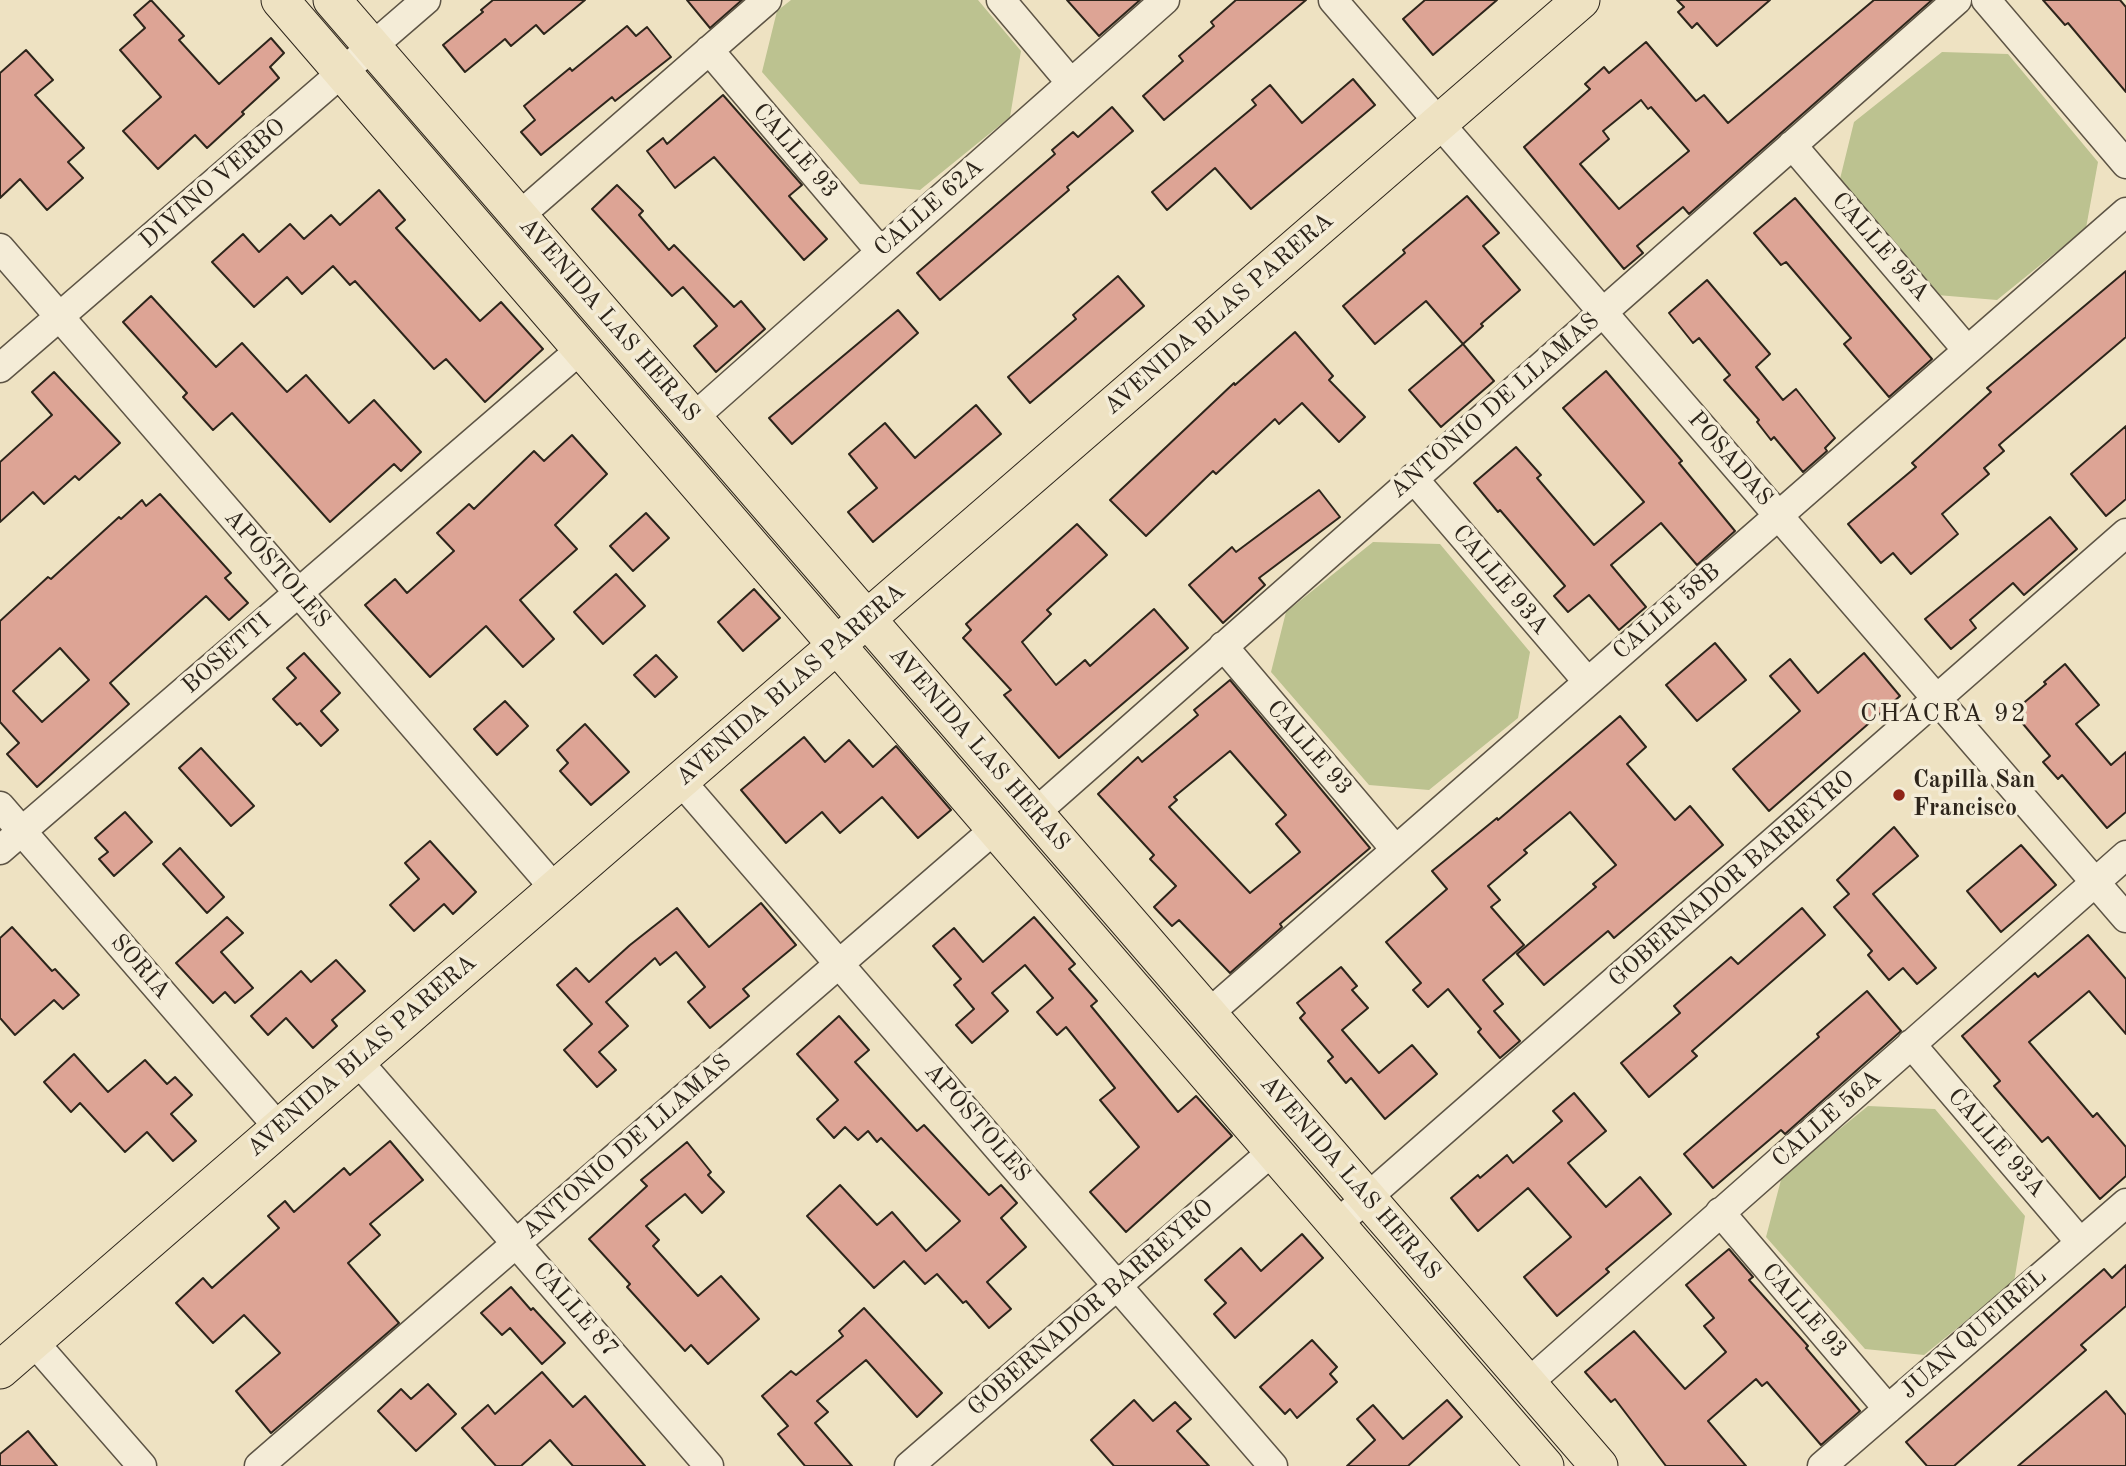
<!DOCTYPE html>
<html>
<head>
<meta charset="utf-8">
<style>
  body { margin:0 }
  canvas { display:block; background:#eee2c2 }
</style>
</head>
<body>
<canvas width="2126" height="1466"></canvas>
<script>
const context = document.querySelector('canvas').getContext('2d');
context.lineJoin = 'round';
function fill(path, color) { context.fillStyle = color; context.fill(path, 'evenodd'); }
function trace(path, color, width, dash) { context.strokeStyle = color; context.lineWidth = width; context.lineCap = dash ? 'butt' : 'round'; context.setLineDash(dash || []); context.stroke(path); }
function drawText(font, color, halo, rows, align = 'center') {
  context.font = font + ' "Old Standard TT",serif'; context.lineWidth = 7; context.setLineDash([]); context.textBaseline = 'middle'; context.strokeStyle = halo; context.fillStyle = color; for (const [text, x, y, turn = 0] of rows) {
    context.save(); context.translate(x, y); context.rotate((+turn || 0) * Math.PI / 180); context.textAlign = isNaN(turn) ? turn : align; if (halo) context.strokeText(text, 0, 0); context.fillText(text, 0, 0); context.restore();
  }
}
const green = new Path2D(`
  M791 0H978L1021 51 1010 117 920 190 860 184 762 72 777 11Z
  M1942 52 2008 54 2098 162 2086 228 1997 300 1937 295 1839 183 1854 122Z
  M1373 542 1440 544 1530 652 1518 718 1429 790 1369 785 1271 672 1286 612Z
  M1868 1106 1935 1109 2025 1216 2014 1282 1924 1355 1865 1349 1766 1237 1782 1176Z`);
const building = new Path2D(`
  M151 0 184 36 179 40 219 84 271 38 284 53 270 67 279 78 242 112 244 114 207 148 195 135 158 169 123 131 161 97 120 50 145 28 134 15Z
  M493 0H585L544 34 536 25 511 46 505 39 465 72 443 45 483 12 481 10Z
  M687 0H742L710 28Z
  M1067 0H1140L1099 36Z
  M1236 0H1306L1164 120 1143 96 1183 61 1179 56 1214 26 1211 22Z
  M1425 0H1497L1433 55 1403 19Z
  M1677 0H1770L1717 46 1697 23 1692 28 1678 12 1684 7Z
  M1874 0H1932L1689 214 1683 207 1637 246 1643 253 1624 269 1524 147 1590 89 1585 84 1604 67 1609 73 1646 42 1696 101 1704 95 1728 123ZM1641 100 1648 109 1651 107 1689 151 1619 209 1580 164 1609 139 1603 131Z
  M2043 0H2120L2126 7V92L2068 23 2065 25Z
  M627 26 636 36 647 27 671 57 615 101 612 97 541 155 521 132 535 120 524 106 570 68 572 71Z
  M26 50 53 80 35 95 84 148 68 162 83 178 47 210 20 179 0 198V73Z
  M1353 79 1375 105 1251 209 1215 168 1167 210 1152 192 1256 105 1252 100 1270 85 1302 123Z
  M723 95 802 185 789 196 827 239 804 260 714 157 675 188 647 151 663 138 667 144Z
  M1112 107 1133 131 1067 187 1069 190 940 300 917 273 1055 154 1052 150 1073 132 1078 137Z
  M617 185 643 211 639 215 669 250 674 245 734 307 741 301 765 329 716 372 694 346 717 326 683 287 672 296 592 209Z
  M379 190 405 220 396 228 480 321 501 302 543 349 485 402 446 359 434 369 355 281 350 285 333 266 302 294 287 277 254 307 212 262 243 234 259 252 290 224 304 239 331 215 340 225Z
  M1467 196 1499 233 1483 246 1520 290 1481 324 1483 326 1463 344 1426 301 1375 344 1343 306 1405 253 1403 250Z
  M1795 198 1932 359 1889 397 1844 344 1851 338 1786 262 1781 265 1754 233Z
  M2126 271V337L1999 445 2004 451 1984 468 1989 474 1942 514 1958 534 1911 574 1893 553 1881 563 1848 524 1916 467 1912 463 1991 392 1987 388Z
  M1118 276 1144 306 1030 403 1008 377 1076 319 1073 315Z
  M1707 280 1770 354 1756 367 1783 400 1796 389 1835 438 1825 448 1827 451 1803 472 1774 437 1771 440 1757 422 1759 420 1724 380 1730 375 1699 338 1693 343 1669 313Z
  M151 296 216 367 242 343 287 392 306 375 349 423 374 400 421 452 401 471 394 464 330 522 232 413 213 430 183 397 187 393 123 322Z
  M898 310 918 333 792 444 769 418Z
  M1295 332 1333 376 1329 380 1365 417 1339 442 1302 403 1279 424 1275 419 1216 474 1213 471 1146 536 1110 500 1234 383 1235 385Z
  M1463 344 1494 381 1441 427 1409 390Z
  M1606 371 1682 461 1679 463 1735 531 1697 565 1661 523 1611 565 1646 607 1619 630 1589 595 1568 612 1554 596 1565 586 1500 510 1498 512 1474 483 1516 447 1541 475 1537 478 1594 545 1644 502 1563 408Z
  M54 372 120 443 79 480 75 476 44 504 33 492 0 522V462L52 415 32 392Z
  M976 405 1001 434 873 542 848 512 877 488 849 454 885 423 915 458Z
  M2126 426V499L2106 516 2071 474Z
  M572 435 607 474 555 525 577 549 520 600 554 639 523 667 486 626 430 677 365 605 395 579 407 593 454 551 437 533 469 504 474 509 534 451 544 461Z
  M1319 490 1340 517 1259 578 1265 585 1223 623 1189 585 1232 547 1236 552Z
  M160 494 231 573 225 578 248 603 229 620 206 596 110 683 129 704 37 787 7 754 19 743 0 722V621L48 577 51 579 119 517 121 519 142 500 146 506ZM60 648 89 680 42 722 13 691Z
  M646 513 669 538 633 571 610 546Z
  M2050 517 2077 549 2024 595 2013 583 1970 620 1976 628 1951 649 1925 619Z
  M1077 524 1107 555 1047 610 1051 614 1022 642 1056 685 1085 660 1090 666 1154 609 1188 648 1059 758 1004 695 1011 690 963 638 971 630 966 624Z
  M616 574 645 606 603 644 574 612Z
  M754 589 780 618 743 651 718 622Z
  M1715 643 1746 680 1697 721 1666 685Z
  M304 653 340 693 321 711 338 730 321 746 300 723 297 725 273 699 296 678 287 668Z
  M1864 653 1900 696 1769 811 1733 769 1800 711 1770 676 1790 659 1818 693Z
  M656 655 677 677 655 697 634 675Z
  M2065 664 2099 705 2076 724 2111 765 2126 752V812L2107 828 2062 775 2058 779 2043 762 2050 756 2013 712 2046 684 2044 682Z
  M1230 680 1370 848 1280 924 1282 927 1230 973 1179 920 1172 926 1154 907 1176 886 1150 859 1154 855 1098 794 1138 757 1142 762 1198 715 1194 710ZM1230 751 1286 815 1276 824 1300 852 1250 893 1169 807 1177 800 1174 797Z
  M505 701 528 726 497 755 474 729Z
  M1620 716 1646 747 1627 764 1675 820 1690 806 1723 845 1614 938 1608 931 1544 985 1517 954 1596 887 1593 884 1616 865 1570 812 1524 850 1527 853 1488 886 1500 900 1491 907 1524 945 1483 980 1503 1004 1494 1011 1520 1041 1500 1058 1478 1032 1481 1029 1448 989 1428 1007 1413 990 1421 983 1386 942 1447 889 1432 871 1497 818 1498 820Z
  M585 724 629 772 591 805 560 771 568 763 557 750Z
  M804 737 825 762 849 740 873 767 896 746 951 810 918 838 882 797 840 833 822 812 786 843 741 790Z
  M201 748 254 806 231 826 179 768Z
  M125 812 152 842 114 876 99 859 108 852 95 838Z
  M1894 827 1918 856 1873 894 1936 968 1917 984 1903 968 1889 980 1868 955 1872 951 1834 907 1849 894 1837 880Z
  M430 841 476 892 453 914 444 904 414 931 390 905 419 879 405 863Z
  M2021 845 2056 885 2001 932 1967 891Z
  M180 848 224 897 207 913 163 864Z
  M761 903 796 945 743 989 749 996 710 1028 688 1002 705 987 676 952 660 965 655 958 606 1002 628 1026 599 1052 616 1070 597 1087 564 1050 592 1024 557 985 576 968 589 982 630 945 677 908 709 947Z
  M1802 908 1825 935 1692 1051 1697 1056 1649 1097 1621 1063 1680 1013 1674 1006 1731 957 1738 964Z
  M227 917 243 933 221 952 253 988 235 1003 225 992 213 1003 176 963Z
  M1034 917 1075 964 1069 969 1097 1001 1091 1006 1178 1112 1196 1096 1232 1136 1126 1232 1090 1192 1139 1147 1100 1100 1115 1088 1066 1027 1057 1035 1037 1012 1053 998 1025 965 992 993 1008 1011 972 1043 956 1025 974 1009 954 985 961 979 933 946 954 928 983 962Z
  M12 927 52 971 55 969 79 995 63 1009 54 1000 15 1035 0 1018V938Z
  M2088 935 2126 979V1034L2089 991 2029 1042 2093 1117 2097 1113 2126 1147V1176L2100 1199 2048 1137 2042 1142 1994 1086 2000 1081 1962 1036 2035 973 2038 977Z
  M336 960 365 991 332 1020 337 1026 313 1048 286 1018 268 1035 251 1016 301 971 311 982Z
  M1341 967 1357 986 1352 990 1368 1008 1342 1030 1379 1073 1412 1045 1437 1074 1385 1119 1351 1078 1346 1083 1328 1061 1333 1057 1300 1018 1305 1013 1297 1003Z
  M1867 991 1901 1031 1785 1134 1781 1130 1713 1188 1684 1154 1819 1037 1817 1034Z
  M839 1016 869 1050 855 1062 917 1131 924 1125 989 1195 1001 1185 1017 1203 1001 1218 1026 1247 987 1282 1011 1309 989 1328 966 1301 963 1303 937 1274 925 1284 904 1261 874 1288 807 1216 840 1185 877 1225 892 1212 926 1251 960 1221 881 1138 877 1142 868 1131 858 1140 845 1127 834 1138 817 1119 838 1100 797 1054Z
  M74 1054 108 1092 145 1060 167 1084 175 1077 192 1095 171 1114 196 1141 173 1161 147 1132 125 1152 80 1103 71 1112 44 1082Z
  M1574 1093 1606 1131 1568 1163 1606 1207 1640 1177 1671 1214 1606 1269 1609 1272 1557 1316 1524 1277 1571 1237 1528 1188 1478 1231 1451 1198 1478 1175 1480 1178 1507 1155 1513 1163 1562 1121 1553 1111Z
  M390 1141 423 1180 370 1224 380 1235 348 1263 399 1323 271 1433 236 1391 280 1353 244 1315 213 1343 176 1303 203 1278 212 1288 279 1228 268 1216 285 1201 294 1212 344 1168 350 1175Z
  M687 1142 711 1172 708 1175 724 1192 702 1213 685 1194 646 1226 659 1240 653 1246 698 1296 721 1276 759 1319 708 1364 691 1345 685 1351 627 1287 630 1284 589 1239 647 1186 641 1180Z
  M1302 1234 1323 1258 1235 1338 1214 1314 1226 1303 1205 1280 1241 1248 1261 1271Z
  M1729 1249 1753 1277 1749 1280 1808 1346 1806 1348 1860 1411 1821 1445 1767 1382 1762 1386 1756 1379 1708 1421 1746 1466H1666L1615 1399 1611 1402 1585 1372 1634 1331 1685 1389 1726 1352 1704 1326 1714 1318 1686 1285Z
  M2126 1265V1306L2081 1345 2086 1350 1954 1466H1927L1906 1442 2104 1269 2112 1278Z
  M511 1287 531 1310 533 1308 565 1343 542 1364 510 1328 502 1335 481 1313Z
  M864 1308 942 1393 917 1417 866 1360 817 1401 828 1412 815 1423 852 1466H805L778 1434 788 1426 762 1396 791 1371 796 1375 843 1336 839 1331Z
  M1312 1340 1337 1367 1330 1374 1337 1382 1297 1418 1290 1409 1285 1414 1260 1387Z
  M542 1372 573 1407 585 1396 645 1466H573L550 1440 521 1466H496L462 1428 488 1405 495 1414Z
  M428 1384 456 1414 416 1451 378 1411 401 1389 411 1399Z
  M2106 1391 2126 1415V1466H2018Z
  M1134 1400 1153 1421 1175 1402 1191 1419 1177 1431 1209 1466H1114L1091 1440Z
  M1447 1400 1462 1417 1408 1466H1347L1375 1440 1357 1419 1373 1405 1403 1439Z
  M28 1431 42 1448 57 1466H0V1454Z`);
const minor = new Path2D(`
  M1001 0 1071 83
  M1333 0 2126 918
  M1986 0 2126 164
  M709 50 880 251
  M1792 145 1967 350
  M519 216 767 0
  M0 248 555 889
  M0 368 426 0
  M693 418 1165 0
  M1413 478 1587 681
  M1223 646 1395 849
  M680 780 1273 1466
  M0 806 279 1128
  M1035 813 1957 0
  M0 850 581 349
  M1208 1014 2126 212
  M1911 1044 2080 1242
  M357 1060 709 1466
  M1720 1212 1888 1409
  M1337 1224 2126 533
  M33 1341 142 1466
  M1528 1383 2126 855
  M259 1466 996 828
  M909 1466 1274 1150
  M1822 1466 2126 1203`);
const major = new Path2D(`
  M280 0 1545 1466
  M332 0 1599 1466
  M0 1370 1581 0`);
const markers = [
  [1899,795,7,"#8f2418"]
];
const streetNames = [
  ["CALLE 93",795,151,49],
  ["DIVINO VERBO",213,184,-41],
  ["CALLE 62A",929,208,-41],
  ["CALLE 95A",1880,247,49],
  ["AVENIDA BLAS PARERA",1219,314,-41],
  ["AVENIDA LAS HERAS",609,320,49],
  ["ANTONIO DE LLAMAS",1495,406,-41],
  ["POSADAS",1730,459,49],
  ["APÓSTOLES",277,569,49],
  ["CALLE 93A",1500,580,50],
  ["CALLE 58B",1667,612,-41],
  ["BOSETTI",227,654,-41],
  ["AVENIDA BLAS PARERA",791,685,-41],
  ["CALLE 93",1309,748,49],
  ["AVENIDA LAS HERAS",979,749,49],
  ["GOBERNADOR BARREYRO",1732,879,-41],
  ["SORIA",140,967,49],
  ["AVENIDA BLAS PARERA",362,1056,-41],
  ["CALLE 56A",1827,1119,-41],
  ["APÓSTOLES",977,1123,49],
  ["CALLE 93A",1996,1143,49],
  ["ANTONIO DE LLAMAS",627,1147,-41],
  ["AVENIDA LAS HERAS",1350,1178,49],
  ["GOBERNADOR BARREYRO",1091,1308,-41],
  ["CALLE 87",575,1310,49],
  ["CALLE 93",1804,1311,49],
  ["JUAN QUEIREL",1974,1334,-41]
];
const poiNames = [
  ["Capilla San",1913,781],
  ["Francisco",1913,809]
];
const neighbourhoodNames = [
  ["CHACRA 92",1944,714]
];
fill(green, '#bcc290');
fill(building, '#dda495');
trace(building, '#2d251b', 2);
trace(minor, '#5d5445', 31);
trace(major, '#2d251b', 39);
trace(minor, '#f4ecd7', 28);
trace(major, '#eee2c2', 37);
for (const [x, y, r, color] of markers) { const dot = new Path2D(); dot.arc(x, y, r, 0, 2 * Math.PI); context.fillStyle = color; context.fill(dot); trace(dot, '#f4ecd7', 2.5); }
drawText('24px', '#2d251b', '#f4ecd7', streetNames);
drawText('bold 24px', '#2d251b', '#f4ecd7', poiNames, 'left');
context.letterSpacing = '2px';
drawText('26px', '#2d251b', '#f4ecd7', neighbourhoodNames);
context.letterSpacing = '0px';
</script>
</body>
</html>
